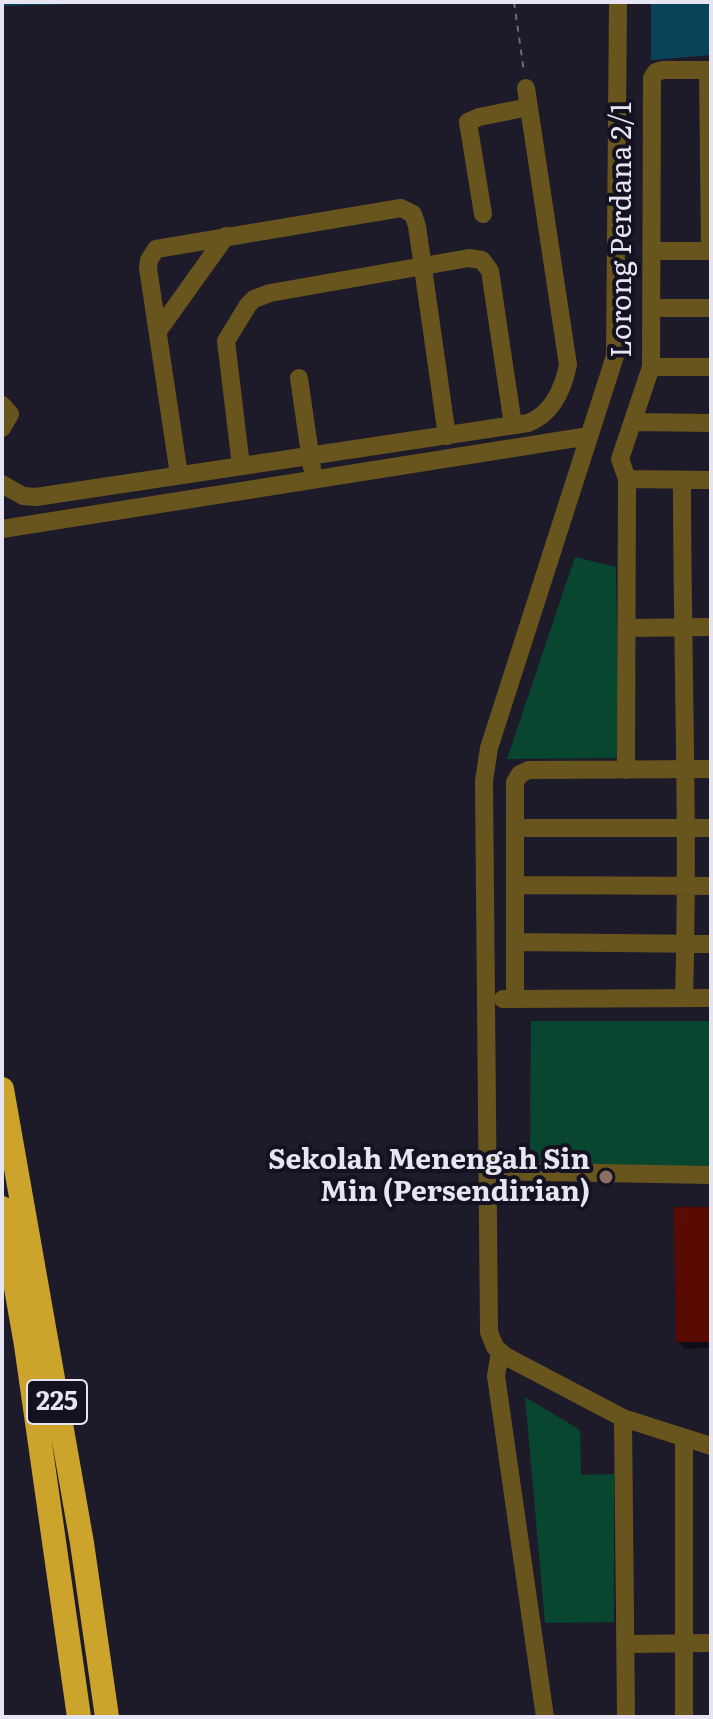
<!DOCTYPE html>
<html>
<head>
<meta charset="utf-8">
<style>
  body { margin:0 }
  #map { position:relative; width:713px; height:1719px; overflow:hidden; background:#1d1a2a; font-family:Literata,serif }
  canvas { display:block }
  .frame { position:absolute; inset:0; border:4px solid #e7e5f1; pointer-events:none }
</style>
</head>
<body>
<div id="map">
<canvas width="713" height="1719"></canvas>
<div class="frame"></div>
</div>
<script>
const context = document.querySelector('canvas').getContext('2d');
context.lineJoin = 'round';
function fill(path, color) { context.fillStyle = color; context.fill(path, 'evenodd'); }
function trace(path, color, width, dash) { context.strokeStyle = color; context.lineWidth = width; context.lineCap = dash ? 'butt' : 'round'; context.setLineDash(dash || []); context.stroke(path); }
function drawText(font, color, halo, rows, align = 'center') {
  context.font = font + ' Literata,serif'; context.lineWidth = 8; context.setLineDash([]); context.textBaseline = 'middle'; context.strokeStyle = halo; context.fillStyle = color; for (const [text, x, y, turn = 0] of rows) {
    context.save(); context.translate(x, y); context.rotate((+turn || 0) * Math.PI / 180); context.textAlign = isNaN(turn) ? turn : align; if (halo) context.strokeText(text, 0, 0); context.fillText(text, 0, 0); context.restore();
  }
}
const green = new Path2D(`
  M575 557 616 567 619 758 507 759Z
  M531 1021H711V1168L530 1166Z
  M525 1397 580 1430 581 1475 614 1474V1622L545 1623Z`);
const water = new Path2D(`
  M651 2H711V55L651 60Z`);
const shadow = new Path2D(`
  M709 1209 711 1348 685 1349 678 1342Z`);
const stream = new Path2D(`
  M2 4 74 2`);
const building = new Path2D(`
  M674 1207H710L711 1342H676Z`);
const path = new Path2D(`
  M514 2 524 72`);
const minor = new Path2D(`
  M618 2 615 356 489 748 484 781 489 1332 495 1347 505 1356 623 1418 711 1446
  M708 70 710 251
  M483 214 468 122 479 117 529 107
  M652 251H711
  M652 308H711
  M158 331 226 236
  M651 367H711
  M299 378 312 468
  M2 405 10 414 2 428
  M633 422 711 423
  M241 466 226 341 248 305 254 299 270 293 469 258 482 260 490 271 513 425
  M179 475 148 268 149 260 156 249 401 208 413 214 417 226 447 436
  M627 479 711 480
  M682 480C682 653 689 825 684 998
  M2 484 23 496 36 497 528 423C552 414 563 389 568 365L526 88
  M2 529 589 436
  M627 628 711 627
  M626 770 627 479 620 459 651 367 652 78 656 72 663 70H711
  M515 828H711
  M515 885 711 886
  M515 942 711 944
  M503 999 711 998
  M515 999V782L520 774 529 770 711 769
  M489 1171 711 1175
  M500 1352 496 1376 545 1717
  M623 1418 626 1717
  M627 1644 711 1643
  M684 1717V1438`);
const highway = new Path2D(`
  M2 1089 82 1543 107 1717
  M2 1208 26 1345 79 1717`);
const markers = [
  [606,1177,8,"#8d6e63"]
];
const shields = [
  [57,1402,60]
];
const shieldNames = [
  ["225",57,1402]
];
const streetNames = [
  ["Lorong Perdana 2/1",623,230,-90]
];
const poiNames = [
  ["Sekolah Menengah Sin",590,1161],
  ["Min (Persendirian)",590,1193]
];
fill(green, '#084630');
fill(water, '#09435a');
fill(shadow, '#0007');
trace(stream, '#09435a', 4);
fill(building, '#590a01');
trace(path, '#6f6c7b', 2, [6, 6]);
trace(minor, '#68551d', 18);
trace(highway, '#cca42c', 24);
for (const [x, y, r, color] of markers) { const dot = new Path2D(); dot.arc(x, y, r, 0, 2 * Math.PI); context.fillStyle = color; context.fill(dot); trace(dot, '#141120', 3); }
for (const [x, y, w] of shields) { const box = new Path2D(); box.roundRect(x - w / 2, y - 22, w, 44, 6); context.fillStyle = '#141120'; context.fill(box); trace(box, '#e7e5f1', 2); }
drawText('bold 26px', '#e7e5f1', null, shieldNames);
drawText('28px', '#e7e5f1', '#141120', streetNames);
drawText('bold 28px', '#e7e5f1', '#141120', poiNames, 'right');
</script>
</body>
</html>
